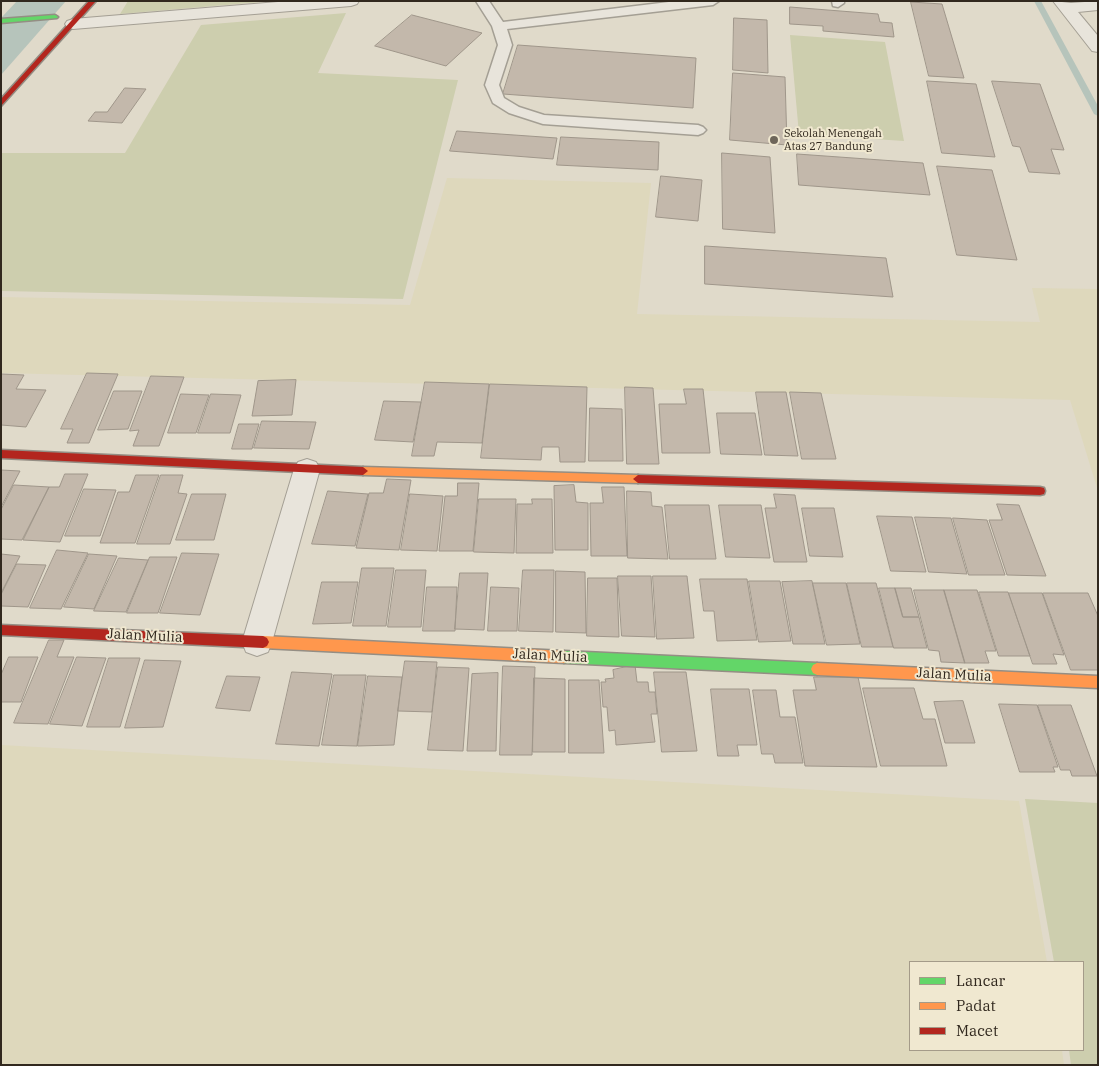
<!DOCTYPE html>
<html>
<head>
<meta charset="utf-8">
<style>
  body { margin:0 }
  #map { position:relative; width:1099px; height:1066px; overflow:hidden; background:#e0daca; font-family:"IBM Plex Serif",serif }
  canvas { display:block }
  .frame { position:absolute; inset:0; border:2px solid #31281e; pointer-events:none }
  .legend { position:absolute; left:909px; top:961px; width:175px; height:90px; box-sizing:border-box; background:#f0e8d0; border:1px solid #a49b89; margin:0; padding:6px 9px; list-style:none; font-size:15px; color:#31281e }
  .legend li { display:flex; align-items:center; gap:10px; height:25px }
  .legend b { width:25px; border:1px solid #a49b89 }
</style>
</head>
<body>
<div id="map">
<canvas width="1099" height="1066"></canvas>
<div class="frame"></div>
<ul class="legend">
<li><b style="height:6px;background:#63d668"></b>Lancar</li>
<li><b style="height:6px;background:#ff974d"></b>Padat</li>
<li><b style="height:6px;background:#b3261e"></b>Macet</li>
</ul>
</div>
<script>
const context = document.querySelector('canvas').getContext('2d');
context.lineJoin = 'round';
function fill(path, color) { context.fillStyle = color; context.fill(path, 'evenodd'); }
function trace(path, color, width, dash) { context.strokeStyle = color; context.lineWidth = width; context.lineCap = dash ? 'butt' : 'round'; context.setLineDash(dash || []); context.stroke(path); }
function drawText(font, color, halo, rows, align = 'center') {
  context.font = font + ' "IBM Plex Serif",serif'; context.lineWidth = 4; context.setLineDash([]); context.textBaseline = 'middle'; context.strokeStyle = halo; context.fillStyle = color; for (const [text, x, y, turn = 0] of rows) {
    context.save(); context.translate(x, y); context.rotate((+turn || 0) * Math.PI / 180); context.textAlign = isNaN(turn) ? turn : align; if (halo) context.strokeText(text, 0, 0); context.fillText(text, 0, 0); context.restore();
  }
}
const farmland = new Path2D(`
  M447 178 651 183 637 314 1040 322 1032 288 1098 289V491L1070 400 1 373V297L410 305Z
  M1 745 1019 801 1047 962H910V1050H1062L1064 1065H1Z`);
const green = new Path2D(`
  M128 1H273L120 14Z
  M346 13 318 73 458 80 403 299 1 291V153H125L201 25Z
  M790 35 885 42 904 141 799 134Z
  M1025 799 1098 803V1065H1071L1069 1050H1083V962H1054Z`);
const water = new Path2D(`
  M17 1H66L1 75V18Z`);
const stream = new Path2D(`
  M1034 1H1041L1098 106V116L1094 114Z`);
const building = new Path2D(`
  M911 2 942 4 964 78 929 76Z
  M790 7 878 14 880 22 892 23 894 37 823 31V26L790 24Z
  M412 15 482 33 446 66 375 46Z
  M734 18 767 20 768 73 733 70Z
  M518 45 696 58 693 108 503 94Z
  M733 73 785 77 787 145 730 140Z
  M927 81 976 84 995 157 942 153Z
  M992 81 1040 84 1064 150 1051 149 1060 174 1029 172 1020 147 1013 146Z
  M125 88 146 89 122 123 88 121 95 112H107Z
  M457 131 557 138 553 159 450 151Z
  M561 137 659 142 658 170 557 165Z
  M722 153 770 157 775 233 723 229Z
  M797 154 923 163 930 195 799 185Z
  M937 166 992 170 1017 260 957 255Z
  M661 176 702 180 698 221 656 217Z
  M705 246 886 258 893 297 705 284Z
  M87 373 118 374 89 443H67L73 429H61Z
  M1 374 24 375 16 389 46 390 26 427 1 425Z
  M151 376 184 377 159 446H133L139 430 130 431Z
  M296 380 292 415 252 416 258 381Z
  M425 382 489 384 482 443 437 442 434 456H412Z
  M490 384 587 387 585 462H560L559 447H542L541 460 481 458Z
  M625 387 653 388 659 464H627Z
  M684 389H703L710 453H662L659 404H686Z
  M114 391H142L128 429 98 430Z
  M756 392H786L798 456 765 455Z
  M790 392 821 393 836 459H802Z
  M181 394 209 395 196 433H168Z
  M211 394 241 395 230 433H198Z
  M384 401 421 402 413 442 375 440Z
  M590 408 622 409 623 461H589Z
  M717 413H755L762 455 721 454Z
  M262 421 316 422 309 449 254 448Z
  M239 424H259L252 449H232Z
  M1 470 20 471 1 507Z
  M65 474H88L60 542 23 540 49 487H59Z
  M136 475H159L135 543H100L118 492H129Z
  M161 475H183L178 493 187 494 170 544H137Z
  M387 479 411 480 399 550 356 548 369 493H383Z
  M458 483H479L473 551H439L445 496H457Z
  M14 485 49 487 22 540 1 539V510Z
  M574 485 576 502 588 503V550H555L554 486Z
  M602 487H624L627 556H591L590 503H603Z
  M84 489 116 490 100 536H65Z
  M328 491 368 494 355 546 312 544Z
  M627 491 651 492 652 506 662 507 668 559 628 558Z
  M192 494H226L214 540H176Z
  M410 494 443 496 437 551 401 550Z
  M774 494 795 495 807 562H774L765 508H776Z
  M479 499H516L514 553 474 552Z
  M532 499H552L553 553H516L517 504H532Z
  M997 504 1019 505 1046 576 1007 575 989 520H1002Z
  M665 505H709L716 559H670Z
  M719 505H761L770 558 726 557Z
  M802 508H834L843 557 810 556Z
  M877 516 912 517 926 572 891 571Z
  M915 517 951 518 967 574 929 572Z
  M953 518 987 520 1005 575H969Z
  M57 550 88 553 61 609 30 608Z
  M182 553 219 554 200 615 160 613Z
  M1 554 20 556 1 593Z
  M89 554 117 556 94 609 64 607Z
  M150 557H177L158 613H127Z
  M119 558 148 560 126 612 94 611Z
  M17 564 46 565 28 607 1 606V595Z
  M362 568H394L386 626H353Z
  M396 570H426L421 627H388Z
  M523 570H554L553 632 519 631Z
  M556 571 585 572 586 633 556 632Z
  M460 573H488L484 630 455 629Z
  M618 576H651L655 637 622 636Z
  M653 576H687L694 638 657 639Z
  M588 578H617L619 637 587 636Z
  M700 579H747L757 640 717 641 714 611H704Z
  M749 581H780L791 641 759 642Z
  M812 581 825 644H793L782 582Z
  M322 582H358L351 623 313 624Z
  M813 583H846L860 644 827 645Z
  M847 583H876L893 647H862Z
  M427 587H457L455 631H423Z
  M491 587 519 588 517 631H488Z
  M879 588H895L903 617H919L927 648H894Z
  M895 588H911L919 617H903Z
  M914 590H944L965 663 941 662 939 651 929 650Z
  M944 590H977L996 651H985L989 663H965Z
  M979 592H1008L1030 656H999Z
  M1009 593H1042L1064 655 1053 654 1057 664H1033Z
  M1043 593H1088L1098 616V670H1071Z
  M49 640H64L57 657H74L48 724 14 723Z
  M9 657H38L21 702H1V675Z
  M77 657 106 658 82 726 50 724Z
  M109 658H140L120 727H87Z
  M145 660 181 661 163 727 125 728Z
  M405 661 437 662 432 712 398 711Z
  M635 665 637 682H648L649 692H655L657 714H651L655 742 616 745 615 730 609 731 607 707H603L601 682H606L605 679 614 678 613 670Z
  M503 666 535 667 532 755H500Z
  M438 667 469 668 463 751 428 750Z
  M292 672 332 674 319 746 276 744Z
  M654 672H686L697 751 662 752Z
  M498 673 496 751H467L472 674Z
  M334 675H366L357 746 322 745Z
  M227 676 260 677 250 711 216 708Z
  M368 676 402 677 394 745 358 746Z
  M814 677H858L877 767 805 766 793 690H816Z
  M534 678 565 679V752H533Z
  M569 680H599L604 753H569Z
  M863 688H914L923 719H935L947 766H881Z
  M711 689H749L757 745H737L739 756H718Z
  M753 690H776L780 717H795L803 763H775L773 754H762Z
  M963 701 975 743H945L934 702Z
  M999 704 1037 705 1058 767H1053L1055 772H1020Z
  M1038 705H1071L1097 776H1072L1070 770H1061Z`);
const lane = new Path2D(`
  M476 1H489L503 22 677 1H719L713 5 507 29 512 45 499 85 504 98 519 107 544 115 698 125 703 127 706 130 703 133 698 135 543 124 509 113 493 103 485 85 498 45 492 26Z
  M832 1H844V3L838 7 833 6Z`);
const street = new Path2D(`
  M290 1H359L357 4 351 6 73 29 67 27 65 24 67 21 73 19Z
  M1053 1 1071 3 1098 1V10L1078 12 1098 36V52L1092 51Z
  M307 459 316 462 320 469 272 642 268 652 257 656 246 652 242 642 294 469 298 462Z`);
const fast = new Path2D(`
  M55 15 58 17 57 18 1 23V19Z
  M564 651 817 663 821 665 823 669 821 673 817 675 564 663 560 661 558 657 560 653Z`);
const slow = new Path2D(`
  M363 467 638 475 643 479 638 483 363 475 358 471Z
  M263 636 564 651 568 653 570 657 568 661 564 663 263 648 259 646 257 642 259 638Z
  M817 663 1098 676V688L817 675 813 673 811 669 813 665Z`);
const jam = new Path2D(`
  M89 1H96L1 106V99Z
  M1 450 363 467 368 471 363 475 1 458Z
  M638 475 1040 487 1044 488 1045 491 1044 494 1040 495 638 483 633 479Z
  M1 625 263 636 267 638 269 642 267 646 263 648 1 635Z`);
const markers = [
  [774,140,5,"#6e665a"]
];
const farPoinames = [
  ["Sekolah Menengah",784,134],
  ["Atas 27 Bandung",784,147]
];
const streetNames = [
  ["Jalan Mulia",145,636,3],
  ["Jalan Mulia",550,656,3],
  ["Jalan Mulia",954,675,3]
];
fill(farmland, '#ded8bc');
fill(green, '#cdceae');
fill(water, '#b6c4bb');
fill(stream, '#b6c4bb');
fill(building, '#c3b8ab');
trace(building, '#9f968a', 1);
trace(lane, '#a49f94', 3);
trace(street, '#a49f94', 2);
trace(fast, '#948e84', 3);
trace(slow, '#948e84', 3);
trace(jam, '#948e84', 3);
fill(lane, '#e8e4db');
fill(street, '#e8e4db');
fill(fast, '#63d668');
fill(slow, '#ff974d');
fill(jam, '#b3261e');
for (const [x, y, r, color] of markers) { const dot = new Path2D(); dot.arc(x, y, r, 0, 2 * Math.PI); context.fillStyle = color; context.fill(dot); trace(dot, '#f0e8d0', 2); }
drawText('11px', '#31281e', '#f0e8d0', farPoinames, 'left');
drawText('14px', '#31281e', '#f0e8d0', streetNames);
</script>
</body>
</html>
